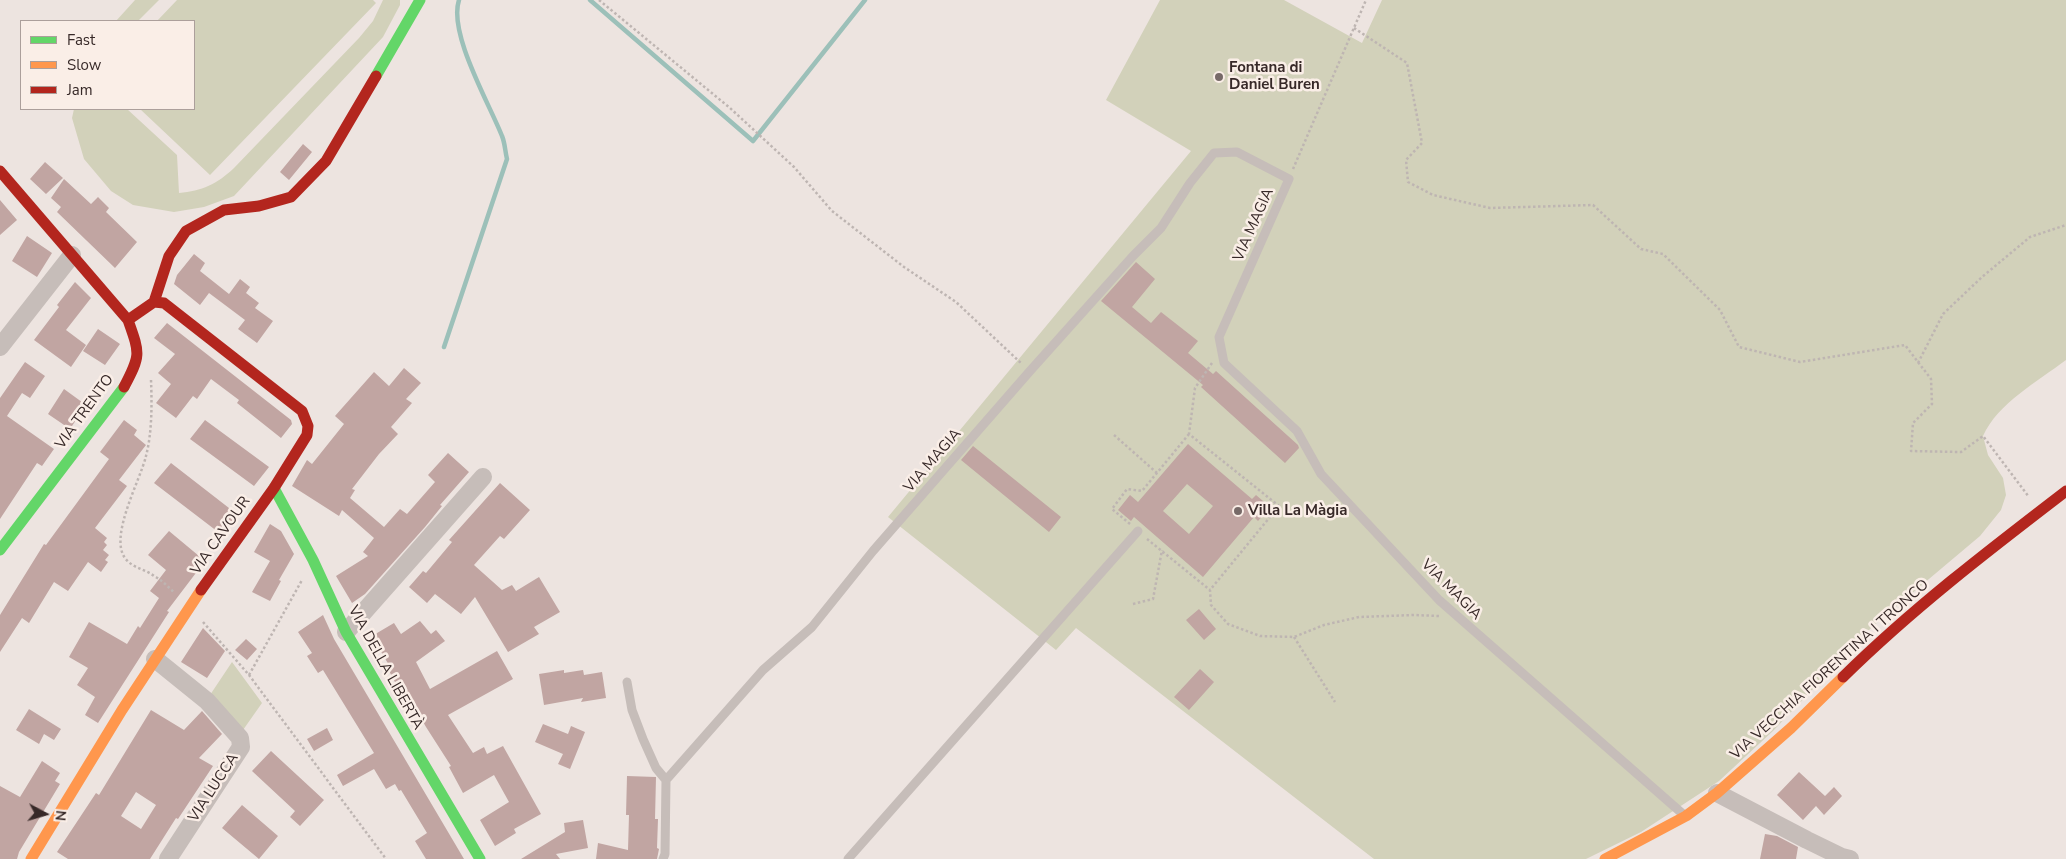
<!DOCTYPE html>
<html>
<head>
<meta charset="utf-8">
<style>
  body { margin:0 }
  #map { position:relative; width:2066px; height:859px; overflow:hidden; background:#ede4e0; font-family:"Nunito Sans",sans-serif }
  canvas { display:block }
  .legend { position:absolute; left:20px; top:20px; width:175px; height:90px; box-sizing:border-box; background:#faeee7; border:1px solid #ac9f9b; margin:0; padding:6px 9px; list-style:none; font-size:15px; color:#372928 }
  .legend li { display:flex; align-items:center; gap:10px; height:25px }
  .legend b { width:25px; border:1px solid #ac9f9b }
  .north { position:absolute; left:20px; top:789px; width:50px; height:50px; -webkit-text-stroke:4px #faeee7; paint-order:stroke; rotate:96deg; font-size:14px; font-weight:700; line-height:20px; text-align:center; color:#372928 }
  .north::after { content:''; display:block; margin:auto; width:18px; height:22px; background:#372928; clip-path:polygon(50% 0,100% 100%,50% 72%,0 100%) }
</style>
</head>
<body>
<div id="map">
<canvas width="2066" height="859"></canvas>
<ul class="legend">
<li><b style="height:6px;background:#63d668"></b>Fast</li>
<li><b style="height:6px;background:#ff974d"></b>Slow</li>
<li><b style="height:6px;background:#b3261e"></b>Jam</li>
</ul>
<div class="north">N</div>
</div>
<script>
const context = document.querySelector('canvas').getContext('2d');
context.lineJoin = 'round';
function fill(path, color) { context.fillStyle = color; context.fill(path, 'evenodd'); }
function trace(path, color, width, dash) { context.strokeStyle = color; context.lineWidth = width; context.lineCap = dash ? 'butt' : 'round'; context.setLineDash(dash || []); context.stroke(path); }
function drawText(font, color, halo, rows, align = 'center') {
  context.font = font + ' "Nunito Sans",sans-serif'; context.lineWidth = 5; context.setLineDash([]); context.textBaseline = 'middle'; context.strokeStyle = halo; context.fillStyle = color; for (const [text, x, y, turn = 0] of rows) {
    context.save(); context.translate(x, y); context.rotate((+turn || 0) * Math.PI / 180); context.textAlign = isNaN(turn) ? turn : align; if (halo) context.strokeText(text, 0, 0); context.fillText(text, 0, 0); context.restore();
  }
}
const green = new Path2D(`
  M135 0H159L138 21H116Z
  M177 0H373L376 3 210 175 140 109H194V21H157Z
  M383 0H400V5L383 37 234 196 204 207 174 212 133 205 111 191 84 159 72 118 74 109H127L177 155 179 193C202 191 217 184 234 168L359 38 373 21Z
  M1160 0H1284L1362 43 1382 0H2066V360C2037 382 1998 403 1983 436L1988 455 2003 478 2006 495 2001 510 1980 536 1872 627 1773 731 1719 781 1641 832 1586 859H1374L1076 628 1056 650 888 517 1191 151 1106 100Z
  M232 662 262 703 243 730 210 695Z`);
const stream = new Path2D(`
  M590 0 753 141 865 0
  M444 347 507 159C505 151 505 143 502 136 489 103 448 33 459 0`);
const building = new Path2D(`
  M303 144 312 152 289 180 280 172Z
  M45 162 63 178 46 194 30 179Z
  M64 179 91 204 98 197 109 208 106 212 137 242 115 268 57 212 61 207 51 198Z
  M0 200 17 220 0 235Z
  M27 236 52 253 37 277 12 261Z
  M194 254 205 263 200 271 229 294 240 279 250 287 246 293 259 303 255 308 273 321 257 343 238 329 245 320 209 293 200 305 174 284 177 275Z
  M1136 262 1155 279 1132 307 1151 323 1161 312 1198 341 1188 353 1213 374 1216 371 1298 445 1299 448 1285 463 1201 387 1203 385 1101 301Z
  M75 282 91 298 66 330 86 345 71 367 34 340 59 307 57 305Z
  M167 323 291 420 292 424 281 438 237 403 239 400 211 379 197 399 193 396 176 418 156 403 171 384 158 373 175 354 154 338Z
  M98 329 120 344 105 365 83 351Z
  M25 362 45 376 30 398 22 393 7 416 54 449 42 466 37 463 0 519V398Z
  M404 368 421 383 406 399 412 403 391 427 398 434 379 454 352 489 355 490 350 498 384 527 400 509 407 514 435 482 428 475 448 453 469 472 440 505 442 506 425 527 365 594 352 603 336 576 368 556 363 552 374 538 342 510 339 516 292 486 307 460 312 464 344 424 335 416 374 372 389 386Z
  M64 389 86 405 70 429 48 414Z
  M124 420 137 430 134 435 146 445 119 480 127 486 95 528 107 538 104 542 107 545 103 550 109 555 105 560 108 562 101 572 88 562 68 591 54 582 29 623 22 618 0 652V615L44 544 46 545 109 459 100 452Z
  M205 420 269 467 254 486 190 439Z
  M1188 444 1252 499 1256 495 1270 507 1258 521 1254 517 1203 577 1134 517 1131 521 1118 510 1130 495 1138 502ZM1187 484 1213 506 1189 534 1163 511Z
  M973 446 1061 517 1049 532 961 460Z
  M171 463 238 515 222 535 154 483Z
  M500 483 530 510 504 539 500 536 474 565 502 590 512 585 516 591 539 577 560 612 534 627 539 634 508 652 475 597 461 614 435 594 427 603 409 587 423 571 426 573 452 542 449 540Z
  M270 524 281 531 294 554 279 580 281 581 270 601 252 592 270 561 254 552Z
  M169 531 205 561 167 611 169 612 98 723 85 715 95 697 77 685 88 668 69 657 89 622 127 644 138 626 140 628 159 598 150 591 166 570 148 555Z
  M1199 609 1216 629 1204 640 1186 620Z
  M323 615 334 639 464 859H426L415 841 427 833 401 790 399 791 395 784 386 789 374 769 343 786 337 775 374 753 323 670 318 673 307 656 312 653 298 632Z
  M420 621 431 634 436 630 445 641 416 662 430 689 497 651 513 679 448 715 473 753 484 747 487 754 503 746 541 814 514 829 516 833 495 846 480 820 509 802 494 775 463 793 449 767 451 766 426 727 409 697 404 699 388 669 390 667 372 636 394 623 401 634Z
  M203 628 225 651 207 678 181 662Z
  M246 639 257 649 247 660 235 650Z
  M1200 669 1214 682 1189 710 1174 697Z
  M564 670V673L583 670 584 675 602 672 606 698 581 702 583 698 544 705 539 674Z
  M29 709 61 729 54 740 44 734 39 744 16 730Z
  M151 710 184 730 202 711 222 734 199 758 213 766 178 819 176 818 150 859H68L57 852 96 793 99 795ZM136 792 156 805 141 829 121 816Z
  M543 724 568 734 571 726 585 732 570 769 558 764 563 754 535 742Z
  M327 728 333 740 314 751 307 739Z
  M271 751 324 800 300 826 290 817 295 811 252 771Z
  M42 761 60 773 55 781 60 784 19 852 17 859H0V786L20 797Z
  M1799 772 1825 796 1834 787 1842 796 1824 815 1816 806 1803 820 1777 795Z
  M627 776 656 777 655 819H658L657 848 659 849 657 859H596L598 843 628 850 629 815H626Z
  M242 805 278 836 259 859 222 828Z
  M583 820 588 848 556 854 560 859H521L565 832 564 823Z
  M1765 834 1777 836 1798 847 1796 859H1760Z`);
const path = new Path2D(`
  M599 0 730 108 794 167 832 211 904 267 956 302 1022 364
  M1354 28 1407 63 1422 143 1406 160 1408 182 1433 195 1490 208 1593 205 1641 249 1663 254 1720 310 1739 347 1800 362 1905 345 1931 379 1932 404 1913 423 1911 451 1961 452 1983 436 2029 497
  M1293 169 1366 0
  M1212 363 1195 388 1189 434 1279 506 1210 590 1211 605 1228 624 1260 636 1294 637 1324 625 1359 617 1414 615 1439 616
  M1918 363 1943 314 1982 277 2030 237 2066 225
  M151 380C152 405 152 433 146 456 140 481 109 536 125 558 132 568 145 569 154 576 162 580 168 587 175 593
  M1114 435 1157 473
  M1130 524 1112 509 1127 489 1142 491 1189 434
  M1147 539 1210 590
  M1133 604 1153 599 1162 550
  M203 622 249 675 386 859
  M1294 637 1335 702
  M249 675 302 580`);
const lane = new Path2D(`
  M627 682 632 710 643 739 656 768 666 780 665 854 663 859
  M666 780 763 670 812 627 873 551 1030 371 1133 256 1161 228 1190 183 1214 153 1237 152 1289 179 1219 337 1224 363 1297 431 1321 474 1439 600 1684 815
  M848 859 1138 531`);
const street = new Path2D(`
  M0 347 72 255
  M346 632 483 477
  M155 659 207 701 240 738 241 747 168 859
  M1717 793 1807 840 1842 857 1850 859`);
const fast = new Path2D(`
  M376 76 420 0
  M274 488 313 560 346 632 480 859
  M0 550 124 387`);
const slow = new Path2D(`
  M31 859 122 710 201 590
  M1605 859 1686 816 1717 793 1791 728 1843 677`);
const jam = new Path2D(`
  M0 171 128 320C140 354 141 355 124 387
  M154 302 169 256 186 231 224 210 259 206 291 197 326 161 376 76
  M128 320 154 302 164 303 302 411 308 426 307 435 274 488 201 590
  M1843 677C1912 609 1989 550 2066 491`);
const markers = [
  [1219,77,5,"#776a68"],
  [1238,511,5,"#776a68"]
];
const poiNames = [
  ["Fontana di",1229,68],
  ["Daniel Buren",1229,85],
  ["Villa La Màgia",1248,511]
];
const streetNames = [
  ["VIA MAGIA",1254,225,-66],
  ["VIA TRENTO",85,412,-54],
  ["VIA MAGIA",933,461,-49],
  ["VIA CAVOUR",221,536,-55],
  ["VIA MAGIA",1451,590,45],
  ["VIA DELLA LIBERTÀ",385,668,61],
  ["VIA VECCHIA FIORENTINA I TRONCO",1830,670,-42],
  ["VIA LUCCA",214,788,-57]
];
fill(green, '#d2d1ba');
trace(stream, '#9cc0b9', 4.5);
fill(building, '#c1a5a2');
trace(path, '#beb5b2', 2.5, [2.5, 2.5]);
trace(lane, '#c6bdb9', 9);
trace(street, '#c6bdb9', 18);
trace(fast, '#63d668', 11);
trace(slow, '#ff974d', 11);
trace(jam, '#b3261e', 11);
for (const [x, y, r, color] of markers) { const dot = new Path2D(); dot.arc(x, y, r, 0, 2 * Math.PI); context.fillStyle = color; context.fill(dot); trace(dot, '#faeee7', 2); }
drawText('bold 15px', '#372928', '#faeee7', poiNames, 'left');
drawText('15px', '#372928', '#faeee7', streetNames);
</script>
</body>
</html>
